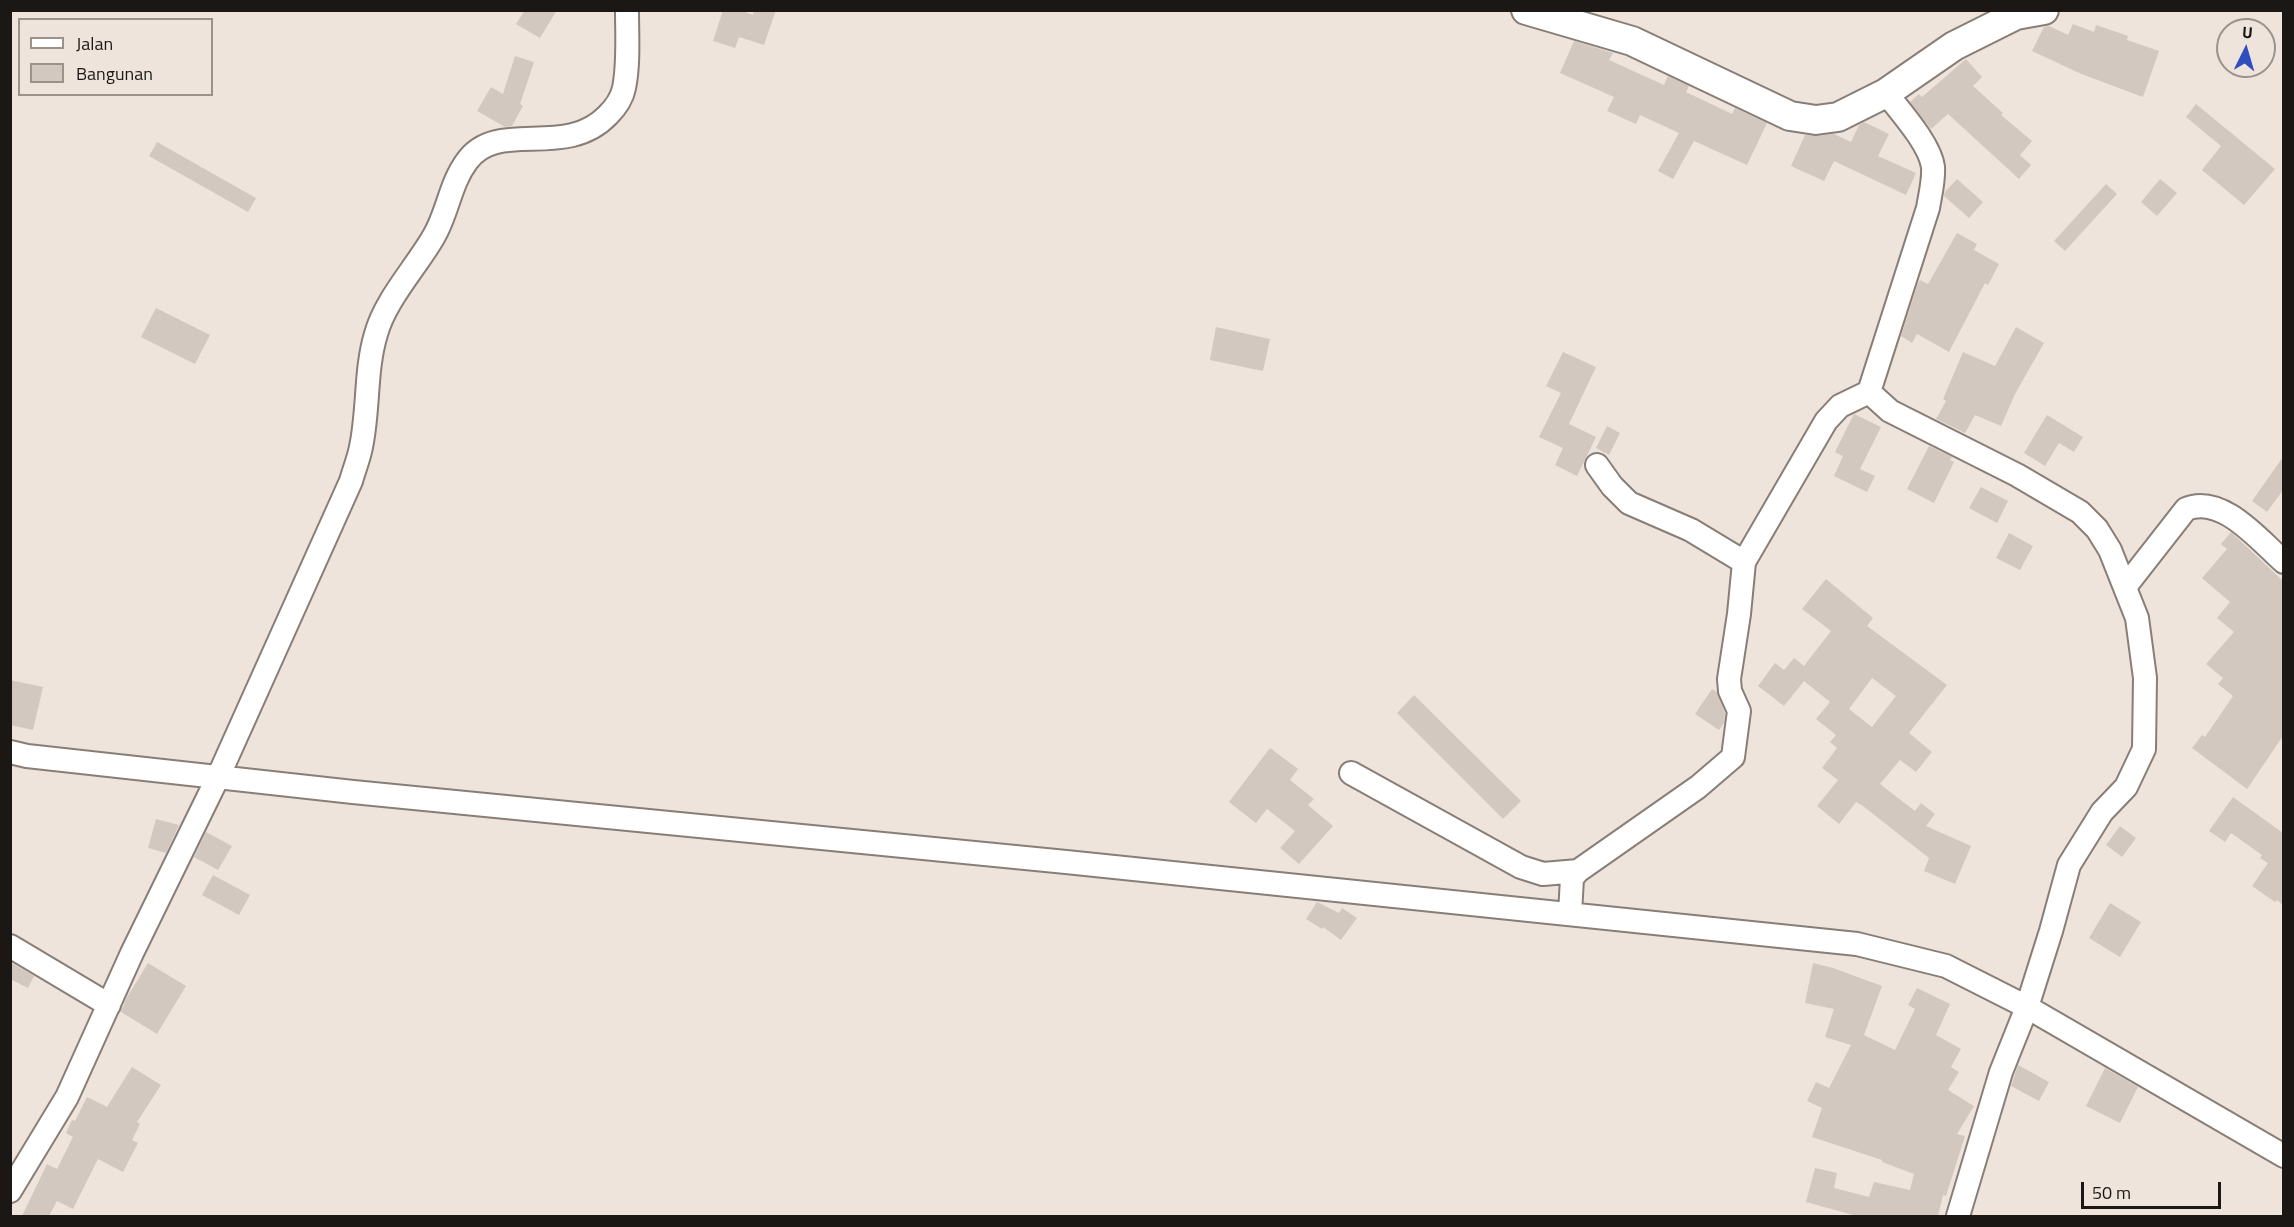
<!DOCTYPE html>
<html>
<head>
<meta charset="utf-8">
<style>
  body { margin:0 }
  #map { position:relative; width:2294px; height:1227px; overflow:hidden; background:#efe4db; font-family:"Titillium Web",sans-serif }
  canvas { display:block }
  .frame { position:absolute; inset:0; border:12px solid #1b1714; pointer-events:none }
  .legend { position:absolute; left:18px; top:18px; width:195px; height:78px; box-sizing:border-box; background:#efe4db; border:2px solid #9a928b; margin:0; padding:8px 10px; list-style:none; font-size:18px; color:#1b1714 }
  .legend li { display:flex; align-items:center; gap:12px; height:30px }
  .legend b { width:30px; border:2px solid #9a928b }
  .north { position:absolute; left:2216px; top:18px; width:60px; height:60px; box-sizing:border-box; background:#efe4db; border:2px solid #9a928b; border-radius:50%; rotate:5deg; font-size:16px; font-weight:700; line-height:24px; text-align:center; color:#1b1714 }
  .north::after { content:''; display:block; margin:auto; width:21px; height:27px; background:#314ebf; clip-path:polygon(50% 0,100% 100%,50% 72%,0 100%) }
  .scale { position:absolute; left:2081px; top:1182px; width:140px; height:27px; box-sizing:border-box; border:3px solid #1b1714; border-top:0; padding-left:8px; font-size:18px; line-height:21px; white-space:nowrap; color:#1b1714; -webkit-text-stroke:4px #efe4db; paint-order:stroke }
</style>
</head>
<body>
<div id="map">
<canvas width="2294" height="1227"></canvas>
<div class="frame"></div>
<ul class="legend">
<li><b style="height:8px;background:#fff"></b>Jalan</li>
<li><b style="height:16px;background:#d3c8c0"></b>Bangunan</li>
</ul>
<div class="north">U</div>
<div class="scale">50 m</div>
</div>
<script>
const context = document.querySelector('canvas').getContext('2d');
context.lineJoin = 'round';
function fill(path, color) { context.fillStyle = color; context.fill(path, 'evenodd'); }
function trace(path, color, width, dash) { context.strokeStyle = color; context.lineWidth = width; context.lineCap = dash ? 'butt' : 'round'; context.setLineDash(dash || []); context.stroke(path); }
const building = new Path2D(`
  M525 10H557L540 38 516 24Z
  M723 10H740L753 15 754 10H776L764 45 739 37 735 48 713 41Z
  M2073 24 2094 32 2096 25 2128 36 2127 40 2159 51 2143 97 2079 73 2032 51 2044 27 2049 26 2068 35Z
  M1574 41 1613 53 1609 60 1664 85 1668 76 1689 86 1686 92 1732 114 1735 108 1767 123 1747 165 1694 141 1673 179 1658 171 1679 133 1640 115 1636 124 1607 111 1614 97 1560 73Z
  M515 56 534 62 520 104 523 106 512 126 505 127 477 111 491 87 503 94Z
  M1966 59 1982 77 1973 86 2003 113 2001 115 2032 141 2020 155 2031 165 2019 179 1948 114 1931 129 1910 102 1919 94 1922 97Z
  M2196 104 2275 169 2244 205 2202 170 2221 146 2186 117Z
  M1864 122 1889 134 1878 156 1916 173 1906 195 1834 161 1824 181 1791 166 1805 135 1818 136 1834 134 1851 142 1859 125Z
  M157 142 256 198 248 212 149 156Z
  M1957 179 1983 202 1969 218 1944 196 1945 192Z
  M2160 179 2177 193 2157 216 2141 202Z
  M2106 184 2117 194 2065 251 2054 241Z
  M1957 233 1977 244 1974 250 1999 264 1988 285 1985 283 1949 352 1917 334 1912 343 1901 336 1917 286 1920 280 1928 284Z
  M156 308 210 335 195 364 141 337Z
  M1216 327 1270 339 1263 371 1210 360Z
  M2016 327 2044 343 2015 394 2001 426 1975 415 1965 433 1936 419 1946 401 1943 399 1963 352 1995 366Z
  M1563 352 1596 367 1569 424 1596 437 1577 476 1555 465 1563 448 1539 437 1561 393 1546 386Z
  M1854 414 1881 427 1860 469 1875 476 1867 492 1834 476 1843 456 1835 452Z
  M2047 415 2083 437 2074 452 2059 443 2045 466 2024 453Z
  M1607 426 1620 433 1609 455 1596 448Z
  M1929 446 1952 457 1950 460 1954 462 1934 503 1907 489Z
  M2283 457V490L2267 512 2252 501Z
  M1981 487 2008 501 1997 523 1969 508Z
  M2231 532 2283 581V736L2247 789 2192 748 2202 735 2205 737 2233 696 2218 684 2223 678 2206 664 2234 632 2217 618 2230 602 2202 578 2227 549 2221 544Z
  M2009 533 2033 546 2020 570 1996 558Z
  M1826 579 1873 618 1867 626 1947 685 1909 733 1932 752 1916 772 1900 760 1880 784 1915 811 1921 803 1935 814 1926 826 1971 846 1955 884 1924 871 1929 858 1863 806 1856 802 1839 824 1817 806 1838 780 1822 768 1837 748 1830 742 1836 735 1816 719 1830 702 1804 681 1784 706 1758 686 1775 663 1784 670 1794 658 1804 666 1831 631 1802 609ZM1872 678 1896 696 1872 727 1849 709Z
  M10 680 43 687 33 730 10 725Z
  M1712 689 1717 692 1725 713 1724 723 1719 730 1695 714Z
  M1414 695 1521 801 1503 819 1397 713Z
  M1270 748 1298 769 1290 780 1314 799 1308 805 1333 826 1299 864 1280 848 1295 831 1267 809 1256 823 1229 802Z
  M2233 797 2283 833V905L2277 900 2275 902 2252 886 2268 863 2260 858 2262 855 2231 833 2225 842 2209 831Z
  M156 819 179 825 166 853 148 848Z
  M2120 826 2136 838 2122 857 2106 845Z
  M206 832 232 846 218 870 194 857Z
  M213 875 250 895 239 915 202 895Z
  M1317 902 1339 913 1342 908 1357 918 1341 940 1323 927 1322 929 1306 919Z
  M2110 903 2141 922 2120 957 2089 938Z
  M10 962 34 976 28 988 10 979Z
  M148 963 186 986 157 1034 121 1012 126 999Z
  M1813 963 1833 968 1882 986 1864 1035 1895 1050 1915 1009 1908 1005 1917 988 1950 1004 1936 1035 1961 1049 1951 1067 1959 1072 1948 1090 1974 1106 1957 1134 1965 1136 1946 1196 1943 1195 1938 1216H1857L1806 1202 1815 1168 1837 1173 1834 1188 1869 1197 1874 1182 1910 1190 1914 1174 1882 1162V1160L1812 1137 1822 1108 1807 1101 1816 1082 1829 1088 1851 1045 1825 1037 1834 1009 1805 1003Z
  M2018 1065 2049 1082 2039 1101 2011 1086Z
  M132 1067 161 1085 137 1122 140 1124 132 1140 138 1143 123 1172 98 1159 73 1209 57 1201 49 1216H22L47 1164 57 1169 73 1137 66 1133 72 1120 75 1121 87 1097 107 1107Z
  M2105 1068 2138 1087 2120 1123 2086 1106Z`);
const minor = new Path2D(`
  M1886 93C1900 111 1930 144 1933 167 1934 181 1930 195 1928 208L1869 392 1890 411 2017 475 2080 512 2097 529 2110 550 2137 618 2145 678 2144 749 2126 787 2102 812 2069 865 2051 931 2027 1007 2001 1072 1958 1216
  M1597 465 1612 486 1629 503 1691 530 1744 562
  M2125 587 2186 509C2222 494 2259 540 2284 562
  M10 752 27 756 353 792 1066 862 1857 944 1946 966 2027 1007 2284 1156
  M1351 773 1521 867 1543 874 1578 871
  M1570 914 1572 878 1578 871 1698 787 1733 757 1739 711 1730 691 1729 679 1739 614 1744 562 1826 421 1840 406 1869 392
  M10 946 109 1005
  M10 1191 67 1097 132 953 219 775 351 481C354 470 359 458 361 447 369 409 365 370 376 334 385 300 417 266 434 236 448 212 450 184 467 161 498 118 565 160 608 115 615 108 622 98 624 88 629 64 627 35 627 10`);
const tertiary = new Path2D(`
  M1526 10 1632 41 1790 116 1816 120 1838 117 1886 93 1954 46 2016 15 2044 10`);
fill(building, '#d3c8c0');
trace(minor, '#887e76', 26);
trace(tertiary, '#887e76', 32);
trace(minor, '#fff', 22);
trace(tertiary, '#fff', 28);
</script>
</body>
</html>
